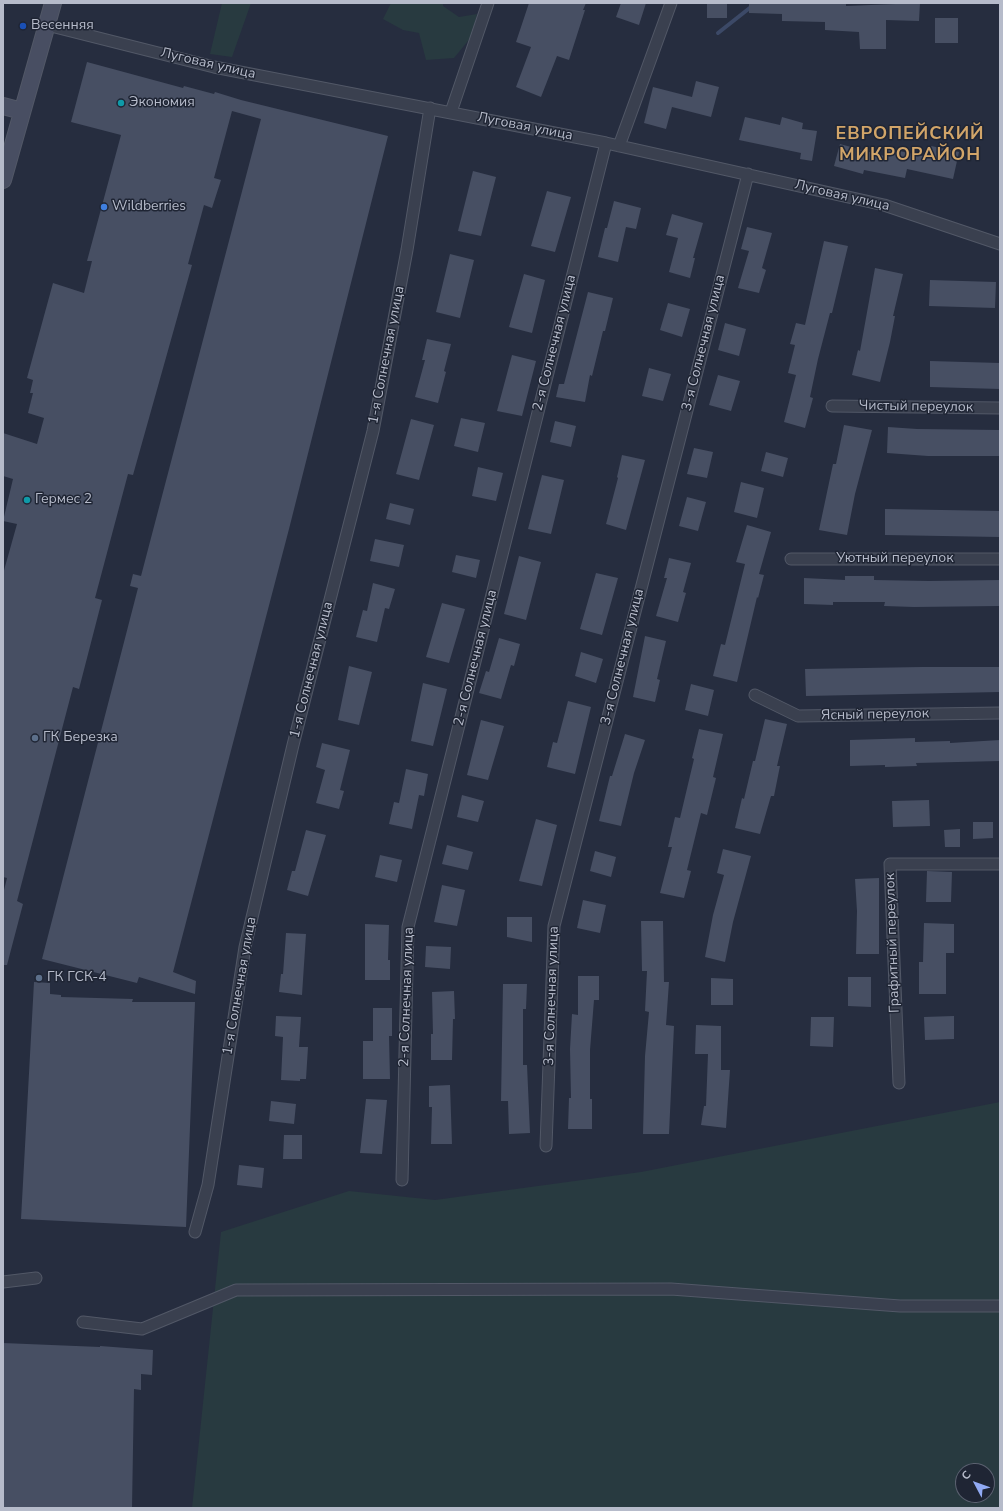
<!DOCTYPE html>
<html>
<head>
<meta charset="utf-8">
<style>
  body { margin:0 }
  #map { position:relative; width:1003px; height:1511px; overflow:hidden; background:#262d3f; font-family:"Nunito Sans",sans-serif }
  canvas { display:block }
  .frame { position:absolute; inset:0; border:4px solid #b6bbca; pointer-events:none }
  .north { position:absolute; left:955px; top:1463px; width:40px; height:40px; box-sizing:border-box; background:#1f2534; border:1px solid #5b6170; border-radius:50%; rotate:311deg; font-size:11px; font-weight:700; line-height:16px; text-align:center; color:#b6bbca }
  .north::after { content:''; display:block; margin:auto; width:14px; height:18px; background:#91aaf4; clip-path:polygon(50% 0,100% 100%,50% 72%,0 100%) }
</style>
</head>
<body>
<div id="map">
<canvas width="1003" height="1511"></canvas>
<div class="frame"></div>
<div class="north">С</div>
</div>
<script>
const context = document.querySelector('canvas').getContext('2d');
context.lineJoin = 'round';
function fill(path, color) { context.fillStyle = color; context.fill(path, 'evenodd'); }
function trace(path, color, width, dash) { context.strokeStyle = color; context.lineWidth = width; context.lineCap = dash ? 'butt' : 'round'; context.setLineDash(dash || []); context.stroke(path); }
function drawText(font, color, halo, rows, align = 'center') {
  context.font = font + ' "Nunito Sans",sans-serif'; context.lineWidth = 3; context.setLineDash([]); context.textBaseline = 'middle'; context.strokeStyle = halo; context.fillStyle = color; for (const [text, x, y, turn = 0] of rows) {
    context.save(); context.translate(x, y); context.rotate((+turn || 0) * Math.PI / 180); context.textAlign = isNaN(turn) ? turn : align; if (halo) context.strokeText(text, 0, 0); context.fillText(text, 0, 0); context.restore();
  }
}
const green = new Path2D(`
  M222 3H251L232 57 210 54Z
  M391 3H443V6L459 17 477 14 472 36 454 58 426 60 419 33 403 30 383 19Z
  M1000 1102V1508H192L221 1232 349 1191 435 1200 641 1172ZM963 1471H987V1495H963Z`);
const stream = new Path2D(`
  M718 33 756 3`);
const building = new Path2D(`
  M529 3H586L583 10H585L569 60 557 56 541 97 516 87 531 47 516 42Z
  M621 3H646L639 25 616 17Z
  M707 3H727V18H707Z
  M749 3H846V6L920 3 919 21 886 20V49H860L859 32 825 30V22L782 21V14L749 13Z
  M935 18H958V43H935Z
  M87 62 183 88 184 86 214 94 215 92 241 100 388 136 289 529 173 972 196 981 195 994 139 977 137 983 42 959 138 588 130 586 133 574 141 576 261 119 232 111 214 178 221 180 212 208 204 205 188 264 192 265 133 475 128 474 95 598 102 600 79 689 73 687 17 901 23 904 7 965H3V894L7 878 3 877V574L17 524 3 521 13 479 3 476V433L37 444 44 418 28 413 33 393H30L33 380 27 378 53 283 84 293 92 261H87L121 135 71 122Z
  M696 81 719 87 711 117 672 107 666 129 644 123 653 87 692 97Z
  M745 117 780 125 782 117 803 123 802 129 817 131 812 161 800 159 801 153 739 140Z
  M840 144 884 156 885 148 928 157 931 146 959 152 953 179 907 169 905 178 864 170 863 174 834 166Z
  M473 171 496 177 481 236 458 231Z
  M547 191 571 197 555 252 531 246Z
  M614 201 641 208 636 229 626 227 618 262 598 257 605 228H607Z
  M672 214 703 223 693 258H695L690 278 669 272 678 238 666 235Z
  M747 227 772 233 762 268 766 270 759 293 738 288 749 251 741 249Z
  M824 241 848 246 832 313H830L818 359 810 397 813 398 805 428 784 422 796 375 788 373 795 345 790 344 796 323 805 325Z
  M450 254 474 260 460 318 436 312Z
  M875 268 903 274 893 316H895L890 342 880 382 852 375 858 350 860 351Z
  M524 274 545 280 532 333 509 327Z
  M930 280 996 282 995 308 929 306Z
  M588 292 613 298 605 331H603L592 376 590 375 585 402 556 397 559 384H564Z
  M668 303 690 309 682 337 660 330Z
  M725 323 746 329 739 356 718 350Z
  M427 339 451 344 444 371 446 372 438 403 415 397 425 360H422Z
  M512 355 536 361 522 416 497 411Z
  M930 361 1000 363V389L930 387Z
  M649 368 671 374 663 401 642 396Z
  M718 375 740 381 731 411 709 405Z
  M461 418 485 423 478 452 454 446Z
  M411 419 434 425 419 480 396 474Z
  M555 421 576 426 571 447 550 442Z
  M844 425 872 430 855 494 847 535 819 530 833 464H836Z
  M888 427 917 429 1000 430V456H928L887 453Z
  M694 448 713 452 707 478 687 474Z
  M766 452 788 458 783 477 761 471Z
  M622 455 645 460 626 530 606 524 618 478 617 477Z
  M478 467 503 473 496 501 472 496Z
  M542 475 564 480 551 534 528 529Z
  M741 482 764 488 757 518 734 512Z
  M687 497 706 502 698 531 679 526Z
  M390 503 414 509 410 525 386 519Z
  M885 509 1000 511 999 537 885 535Z
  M747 525 771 532 759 574 764 575 758 598 757 597 737 682 713 676 721 644 725 645 745 564 736 562Z
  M375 539 404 545 399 567 370 561Z
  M456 555 480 560 476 578 452 572Z
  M519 556 541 562 526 620 504 614Z
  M669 558 691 563 683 592 686 593 678 622 656 616 667 578H664Z
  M596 573 618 578 602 635 580 629Z
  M845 576H874V580L929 581 1000 580 999 606 914 607 884 606 885 602H833V605L804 604V578L845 580Z
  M373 583 395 589 389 609 385 608 377 642 356 637 363 610 367 611Z
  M442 603 465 609 449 663 426 657Z
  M645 636 666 641 657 679 660 680 655 702 633 697Z
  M499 638 520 644 514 666 511 665 501 699 479 693 486 671 489 672Z
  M581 652 603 659 596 683 575 676Z
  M349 666 372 672 359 725 338 720Z
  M922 667H1000V692L806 696 805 669Z
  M423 683 447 689 433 746 411 741Z
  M691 684 714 690 708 716 685 710Z
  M568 701 591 707 575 774 547 767 553 742 557 743Z
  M765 719 787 724 777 766H780L774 796H771L760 834 735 828 742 798 744 799 753 761H755Z
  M481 720 504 726 488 780 467 775Z
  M699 729 723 734 713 777 716 778 707 815 701 813 687 870 691 871 684 898 660 893 672 847H668L675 817 680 818 694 759 692 758Z
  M625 734 645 740 634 773 621 826 599 821 610 776H612Z
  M915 738V742L950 741V743L1000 740V761L916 763 917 766 885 767V765L850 766V740Z
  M322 743 350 750 340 790 344 791 339 809 316 803 325 770 316 767Z
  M406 769 428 774 424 796 419 795 412 829 389 824 394 802 399 803Z
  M462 795 484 801 478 822 457 817Z
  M929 800 930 826 893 827 892 801Z
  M536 819 557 825 542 886 519 881Z
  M973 822H993V838L973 839Z
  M960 829V847H945L944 830Z
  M306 830 326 835 308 896 287 890 292 871H295Z
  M447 845 473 852 468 870 442 864Z
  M723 849 751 856 733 922 725 962 705 957 713 915 724 875 717 873Z
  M595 851 616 857 611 877 590 871Z
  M380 855 402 860 397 882 375 877Z
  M927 871 952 872 951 902H926Z
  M879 878V954H856L857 911 855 879Z
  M442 885 465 890 457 926 434 922Z
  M583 900 606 905 600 933 577 928Z
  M507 917H532V942L507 937Z
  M641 921H663L664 982H669L666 1025 674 1026 669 1134H643L645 1056 649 1012 645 1011 647 971H642Z
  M924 923 954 924V953H946V994H919V962H923Z
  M365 924 389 925 388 960H390V980H365Z
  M286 933 306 934 302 995 279 992 281 974H283Z
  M426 946 451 947 450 969 425 967Z
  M578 976H599V1000H594L590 1050V1099H592V1129H568L569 1098H571L570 1049 572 1014 578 1015Z
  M848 977H871V1007L848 1006Z
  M711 978 733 979V1005H711Z
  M34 982 50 983V994L61 995V997L133 999 132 1002H195L186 1227 21 1219Z
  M503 984H527L526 1009H523V1065H527L530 1133 509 1134 508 1101H501Z
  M454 991 455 1019H453L452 1060H431V1034H433L432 992Z
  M373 1008H392V1036H389L390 1079H363V1041H373Z
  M276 1016 301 1017 299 1047H308L306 1079H300V1081L281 1080 283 1037 275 1036Z
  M954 1016V1039L925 1040 924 1017Z
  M811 1017H834L833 1047 810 1046Z
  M696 1025 721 1026V1070H730L726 1128 701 1125 704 1106H706L708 1054H695Z
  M450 1085 452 1144H431L432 1107H429V1086Z
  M366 1099 387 1100 382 1154 360 1153Z
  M271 1101 296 1104 294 1124 269 1121Z
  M284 1135H302V1159H283Z
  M239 1165 264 1168 262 1188 237 1185Z
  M3 1343 100 1347V1346L153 1350 152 1375 141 1374V1390L134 1389 132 1508H3Z`);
const street = new Path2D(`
  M47 25 214 67 606 143 884 205 1000 244
  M451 112 488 3
  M619 146 671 3
  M832 406 1000 408
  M791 559H1000
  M755 695 798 716 1000 713
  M899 1083 890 864H1000
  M546 1146 554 926 748 174
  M402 1180 408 927 606 143
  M195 1232 208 1185 245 947 293 745 373 431 407 250 430 108
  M3 1282 36 1278
  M83 1322 142 1329 236 1290 671 1289 900 1306H1000`);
const secondary = new Path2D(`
  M3 106 22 111
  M3 180 53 3`);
const markers = [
  [23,26,4,"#1a4fb4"],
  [121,103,4,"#0f9aa8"],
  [104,207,4,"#3f7fe0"],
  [27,500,4,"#0f9aa8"],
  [35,738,4,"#5c6f8a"],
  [39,978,4,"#5c6f8a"]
];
const poiNames = [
  ["Весенняя",31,26],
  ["Экономия",129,103],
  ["Wildberries",112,207],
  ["Гермес 2",35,500],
  ["ГК Березка",43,738],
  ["ГК ГСК-4",47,978]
];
const streetNames = [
  ["Луговая улица",208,64,13],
  ["Луговая улица",525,127,11],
  ["Луговая улица",842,196,13],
  ["2-я Солнечная улица",555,343,-76],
  ["3-я Солнечная улица",704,343,-76],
  ["1-я Солнечная улица",387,355,-79],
  ["Чистый переулок",916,407,1],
  ["Уютный переулок",895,559],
  ["3-я Солнечная улица",623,657,-76],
  ["2-я Солнечная улица",476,658,-76],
  ["1-я Солнечная улица",312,670,-76],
  ["Ясный переулок",875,715,-1],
  ["Графитный переулок",893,943,-92],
  ["1-я Солнечная улица",240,986,-80],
  ["3-я Солнечная улица",552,996,-88],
  ["2-я Солнечная улица",407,997,-88]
];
const districtNames = [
  ["ЕВРОПЕЙСКИЙ",910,135],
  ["МИКРОРАЙОН",910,156]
];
fill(green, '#283a40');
trace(stream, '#3c4967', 4);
fill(building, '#474f63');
trace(street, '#525867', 13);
trace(secondary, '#525867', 18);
trace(street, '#3a404f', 11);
trace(secondary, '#484e62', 16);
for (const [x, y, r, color] of markers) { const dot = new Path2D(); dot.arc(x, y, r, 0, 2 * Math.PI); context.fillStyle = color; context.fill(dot); trace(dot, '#1f2534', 1.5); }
drawText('14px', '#b6bbca', '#1f2534', poiNames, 'left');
drawText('14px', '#b6bbca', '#1f2534', streetNames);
context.letterSpacing = '1px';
drawText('bold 18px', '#d2a569', '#1f2534', districtNames);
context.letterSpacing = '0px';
</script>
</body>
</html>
